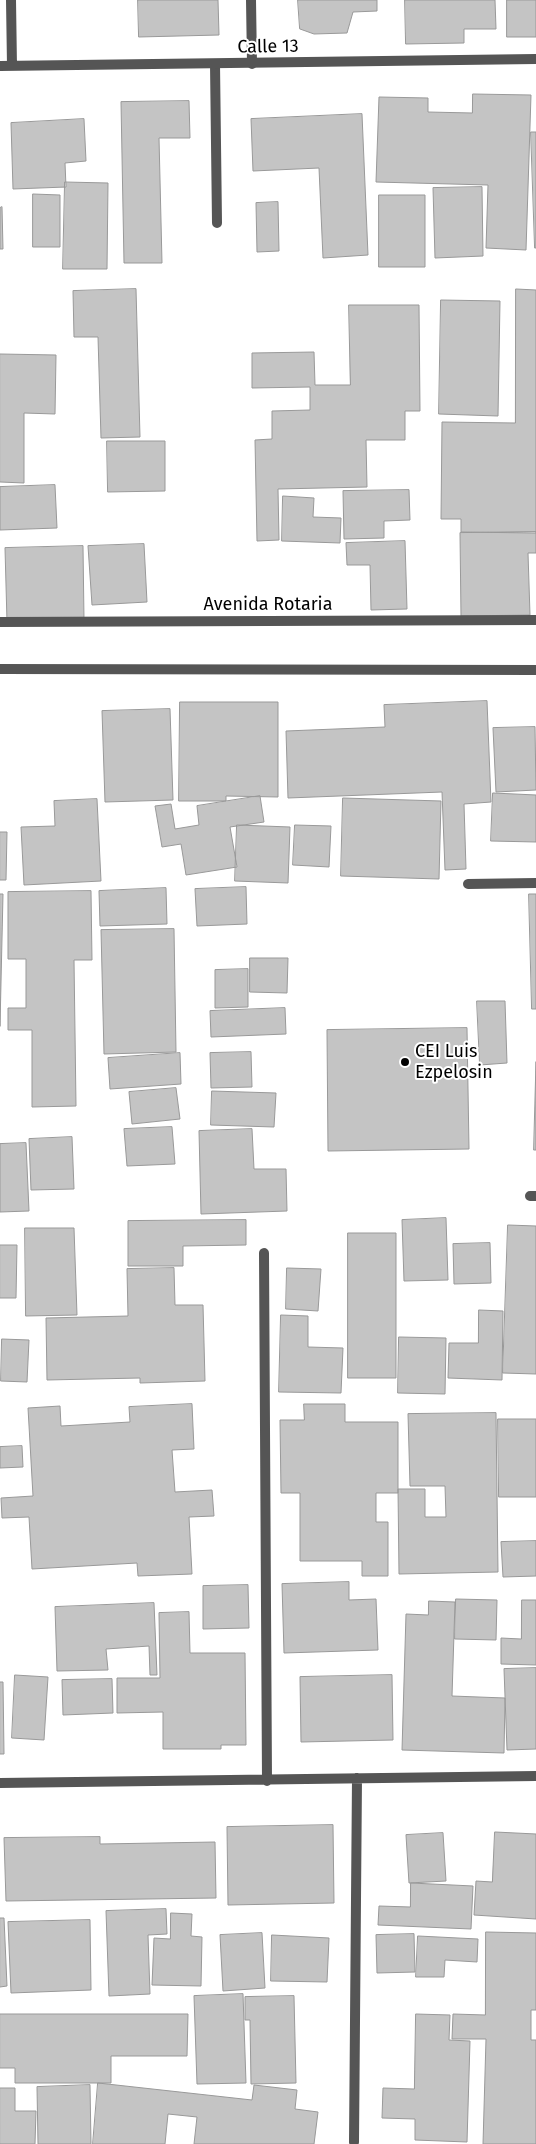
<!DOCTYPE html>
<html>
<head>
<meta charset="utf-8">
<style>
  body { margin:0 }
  canvas { display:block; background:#fff }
</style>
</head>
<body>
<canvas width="536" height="2144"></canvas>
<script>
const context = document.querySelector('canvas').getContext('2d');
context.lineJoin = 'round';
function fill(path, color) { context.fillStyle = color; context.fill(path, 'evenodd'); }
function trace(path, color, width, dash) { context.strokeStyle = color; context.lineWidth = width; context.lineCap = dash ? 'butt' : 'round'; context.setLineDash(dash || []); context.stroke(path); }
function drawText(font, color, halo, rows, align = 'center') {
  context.font = font + ' "Fira Sans",sans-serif'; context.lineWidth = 4; context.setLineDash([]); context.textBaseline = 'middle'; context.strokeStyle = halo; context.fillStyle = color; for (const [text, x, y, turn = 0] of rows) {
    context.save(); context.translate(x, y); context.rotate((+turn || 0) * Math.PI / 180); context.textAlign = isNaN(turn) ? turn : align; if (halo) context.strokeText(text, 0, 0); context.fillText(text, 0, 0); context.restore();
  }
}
const building = new Path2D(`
  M138 0H218L219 35 139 37Z
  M298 0H377V11L353 12 347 33 314 34 300 29Z
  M405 0H495L496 29H464V43L406 44Z
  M507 0H536V37H507Z
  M473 94 531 95 526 250 486 248 488 185 376 182 379 97 428 98V112L472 113Z
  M189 101 190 138H159L162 263H124L121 102Z
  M362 114 368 255 323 258 319 168 253 171 251 119Z
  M84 119 86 161 65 163 66 187 13 189 11 123Z
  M531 132H536V248H535Z
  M65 182 108 183 107 269H63Z
  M482 187 483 256 435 258 433 188Z
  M33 194 60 195V247H33Z
  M379 195H425V267H379Z
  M278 202 279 251 257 252 256 203Z
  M2 207 3 249H0V208Z
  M136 289 140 437 101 438 98 337H74L73 291Z
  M516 289 536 290V533L461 532V519H441L442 422 515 423Z
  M441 300 500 301 498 416 439 414Z
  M349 305H419L420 411H405V440H366L367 487 278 489 279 540 257 541 255 440 272 439V411L310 410V387L252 388V353L314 352 315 385H350Z
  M0 354 56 355 55 414 24 413V483L0 482Z
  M107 441H165V491L108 492Z
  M55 485 57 528 0 530V487Z
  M409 490 410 520 384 521V538L344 539 343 491Z
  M283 496 314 498 313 517 341 518 340 543 282 541Z
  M536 532V553H528L530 615 461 616 460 533Z
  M405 541 407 609 371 610 370 565H347L346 543Z
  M144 544 147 602 92 605 88 546Z
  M83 546 84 620 7 622 5 548Z
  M487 701 491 802 464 804 466 869 445 870 442 792 288 798 286 731 385 727 384 705Z
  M180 702H278V797L226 796V801H179Z
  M170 709 173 800 105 802 102 711Z
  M535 727 536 790 496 792 493 728Z
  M493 793 536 795V842L491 841Z
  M260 796 264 822 230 827 237 867 186 875 181 844 162 847 155 806 171 804 175 829 199 825 197 806Z
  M343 798 441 801 439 879 341 876Z
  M97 799 101 881 24 885 21 827 55 826 54 801Z
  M237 825 290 827 288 883 235 881Z
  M295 825 331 826 329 867 293 865Z
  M0 832H7L6 880H0Z
  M246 887 247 924 197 926 195 889Z
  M166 888 167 924 100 926 99 891Z
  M91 891 92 960H74L76 1106 32 1107V1030H8V1008H26V959H8V892Z
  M0 894H3L0 1026Z
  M529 894H536V1009H532Z
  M174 929 176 1052 104 1054 101 930Z
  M250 958H288L287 993 250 992Z
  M248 969V1007L215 1008V970Z
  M477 1001H505L507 1063 480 1065Z
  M285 1008 286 1034 211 1037 210 1011Z
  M467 1028 469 1149 328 1151 327 1030Z
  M251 1052 252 1087 211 1088 210 1053Z
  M180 1053 181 1084 110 1089 108 1058Z
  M536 1062V1150H534Z
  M176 1088 180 1119 132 1124 129 1092Z
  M212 1091 276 1093 274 1127 211 1125Z
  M172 1127 175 1164 127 1166 124 1129Z
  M252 1129 254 1169H286L287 1211 201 1214 199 1131Z
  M72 1137 74 1189 31 1190 29 1139Z
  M26 1143 29 1211 0 1212V1144Z
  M446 1218 448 1280 404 1281 402 1220Z
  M246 1220V1245L183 1246V1266H128V1221Z
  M508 1225 536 1226V1374L503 1373Z
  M25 1228H74L77 1315 26 1316Z
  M348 1233H396V1378H348Z
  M490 1243 491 1283 454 1284 453 1244Z
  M0 1245H17L16 1298H0Z
  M174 1268 175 1305H203L205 1381 140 1383V1378L47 1380 46 1318 128 1316 127 1269Z
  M287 1268 321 1269 318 1311 286 1309Z
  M479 1310 503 1311 502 1380 448 1378 449 1343H478Z
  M281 1315 308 1316V1347L343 1348 341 1393 279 1392Z
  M399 1337 446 1338 445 1394 398 1393Z
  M2 1339 29 1340 27 1382 1 1381Z
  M192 1404 194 1449 172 1450 175 1492 212 1490 214 1516 189 1517 192 1574 138 1576 137 1563 32 1569 29 1517 2 1518 1 1498 33 1496 28 1408 60 1406 61 1426 130 1422 129 1407Z
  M304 1404H345V1422H398V1493H376V1522H388V1576H362V1561H300V1493H281L280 1420H304Z
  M496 1413 498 1572 399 1574 398 1489H425V1517H446L445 1486H410L408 1414Z
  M498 1419H536V1497H499Z
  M22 1446 23 1467 0 1468V1447Z
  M536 1541V1576L503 1577 501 1542Z
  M349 1582V1600L376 1599 378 1650 284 1653 282 1584Z
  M248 1585 249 1628 203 1629V1586Z
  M456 1599 497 1600 496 1640 455 1639Z
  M522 1600H536V1665L501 1664V1638L521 1639Z
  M429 1601 455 1602 452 1696 505 1698 504 1753 402 1750 406 1614 428 1615Z
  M154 1603 157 1675H150L149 1646 106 1649 108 1670 57 1671 55 1607Z
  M189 1612 190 1653H245L246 1745H221V1749H163V1712L117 1713V1678H160L159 1613Z
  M536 1668V1749L507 1750 504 1669Z
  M15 1675 48 1677 44 1740 12 1738Z
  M392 1675 393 1740 301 1742 300 1677Z
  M112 1679 113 1713 63 1715 62 1680Z
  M0 1682H3L4 1754H0Z
  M333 1825 334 1903 228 1905 227 1827Z
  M495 1832 536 1834V1919L474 1915 476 1881 492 1882Z
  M443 1833 446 1881 409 1883 406 1835Z
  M100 1837V1844L215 1842 216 1898 6 1901 4 1838Z
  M411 1883 473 1886 471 1929 378 1925 379 1906 410 1907Z
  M166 1909 167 1934 148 1935 150 1994 109 1996 106 1911Z
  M171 1913 192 1914 191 1936 202 1937 201 1986 152 1985 154 1938 170 1939Z
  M0 1918H4L7 1986 0 1987Z
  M90 1920 91 1990 11 1993 8 1922Z
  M486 1932 536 1933V2010H531V2040H536V2144H483L486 2039H452L453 2014 485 2015Z
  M262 1933 265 1988 223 1991 220 1935Z
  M414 1934 415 1972 377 1973 376 1935Z
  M272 1935 329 1938 327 1982 271 1981Z
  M418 1936 478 1939 477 1962 445 1960 444 1977H416Z
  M243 1994 246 2083 197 2084 194 1996Z
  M294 1996 296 2083 251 2084 250 2020H245V1997Z
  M0 2014H188L187 2056H111V2083H15V2068H0Z
  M416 2014 450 2015 449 2040 470 2041 467 2142 415 2140V2119L382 2118 383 2088 414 2089Z
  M98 2083 252 2100 254 2085 297 2090 295 2109 318 2112 314 2144H194L197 2117 168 2114 165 2144H93Z
  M90 2085 91 2144H38L37 2087Z
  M0 2088H15V2111H36L35 2144H0Z`);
const lane = new Path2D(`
  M251 0 252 64
  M215 64 217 223
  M468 884 536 883
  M530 1196H536`);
const street = new Path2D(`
  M11 0 12 66
  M0 66 536 59
  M0 622 536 620
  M0 669 536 670
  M264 1253 267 1781
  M0 1783 536 1776
  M354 2142 357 1778`);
const markers = [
  [405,1062,5,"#000"]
];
const streetNames = [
  ["Calle 13",268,47,-1],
  ["Avenida Rotaria",268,605]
];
const poiNames = [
  ["CEI Luis",415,1052],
  ["Ezpelosin",415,1073]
];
fill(building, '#c4c4c4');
trace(building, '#999', 1);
trace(lane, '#555', 10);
trace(street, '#555', 10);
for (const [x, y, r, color] of markers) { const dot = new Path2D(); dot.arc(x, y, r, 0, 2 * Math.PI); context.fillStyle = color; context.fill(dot); trace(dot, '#fff', 2); }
drawText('18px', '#000', '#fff', streetNames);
drawText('18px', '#000', '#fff', poiNames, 'left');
</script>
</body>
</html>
